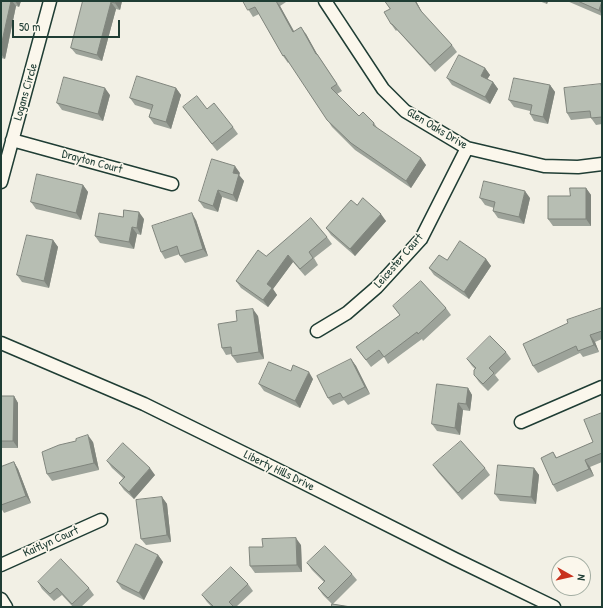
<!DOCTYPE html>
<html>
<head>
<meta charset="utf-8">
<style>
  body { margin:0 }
  #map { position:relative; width:603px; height:608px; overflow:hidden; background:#f2f0e5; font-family:"Patrick Hand",sans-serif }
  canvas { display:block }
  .frame { position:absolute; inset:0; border:2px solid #1f3d34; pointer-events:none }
  .north { position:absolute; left:551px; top:556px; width:40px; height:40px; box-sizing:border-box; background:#fbf7ec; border:1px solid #a3ada2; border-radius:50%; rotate:98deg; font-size:11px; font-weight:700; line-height:16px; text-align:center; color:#1f3d34 }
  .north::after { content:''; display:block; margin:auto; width:14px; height:18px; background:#c8321e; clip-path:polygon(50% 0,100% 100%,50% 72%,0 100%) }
  .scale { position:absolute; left:12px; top:20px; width:108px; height:18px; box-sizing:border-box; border:2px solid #1f3d34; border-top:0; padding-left:5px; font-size:12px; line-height:14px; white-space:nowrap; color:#1f3d34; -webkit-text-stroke:3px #fbf7ec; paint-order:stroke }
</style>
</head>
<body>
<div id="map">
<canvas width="603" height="608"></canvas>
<div class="frame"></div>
<div class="north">N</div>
<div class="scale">50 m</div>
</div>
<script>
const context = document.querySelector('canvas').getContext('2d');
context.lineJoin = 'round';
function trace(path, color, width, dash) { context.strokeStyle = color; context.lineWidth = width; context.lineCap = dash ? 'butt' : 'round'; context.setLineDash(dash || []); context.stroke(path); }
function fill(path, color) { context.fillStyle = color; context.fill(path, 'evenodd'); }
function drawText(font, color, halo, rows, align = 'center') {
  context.font = font + ' "Patrick Hand",sans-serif'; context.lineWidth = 3.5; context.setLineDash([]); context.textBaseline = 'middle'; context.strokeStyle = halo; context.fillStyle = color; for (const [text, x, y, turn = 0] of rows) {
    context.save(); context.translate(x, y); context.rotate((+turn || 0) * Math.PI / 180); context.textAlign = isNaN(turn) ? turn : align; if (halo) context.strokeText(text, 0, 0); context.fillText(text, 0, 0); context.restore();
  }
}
const minor = new Path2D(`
  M325 1 383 89 405 111 467 148 544 166 578 167 602 164
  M12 140 172 184
  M1 182 50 1
  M317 331 347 313 377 287 421 239 467 148
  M1 343 144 404 274 468 455 559 554 607
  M521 422 602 387
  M1 565 101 520
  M1 599 6 607`);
const wall = new Path2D(`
  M1 1H21L19 7 16 6 5 59 1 58Z
  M83 1H122L120 10 116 9 102 61 76 54 71 48Z
  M243 1H286V2L280 6 294 31 306 34 317 54 322 61 342 91 337 94 359 116 374 123 378 129 426 165 411 188 355 150 332 127 289 62 288 63 283 56 259 14 253 17Z
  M385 1H416L423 14 452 45 457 52 435 72 397 30 396 31 391 24 390 9Z
  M539 1H548L547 4Z
  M567 1H602V16Z
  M485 68 490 75 487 79 493 82 498 89 490 104 452 85 447 78Z
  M601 84 602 85V124L596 125 591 118 571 120 567 113Z
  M550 85 555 92 548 124 534 121 530 114V111L514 107 509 100Z
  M176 88 181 95 171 129 154 124 149 117 151 110 135 105 130 98Z
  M110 95 103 121 62 110 57 103Z
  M183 107 207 109 233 127 238 134 217 151Z
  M240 173 239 175 244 181 237 202 222 197 218 212 204 208 199 201Z
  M83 185 88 192 81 220 36 209 31 202Z
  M586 188 591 195V226H553L548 219 570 196Z
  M480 198H530L524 224 498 218 493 211 494 208 485 205Z
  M357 205 386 221 355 256 331 235 326 228Z
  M123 217 144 219 141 235 137 234 134 249 100 243 95 236Z
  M196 220 208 256 185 263 180 256V254L165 259 161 252Z
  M327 237 332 244 314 258 318 265 305 276 293 262 273 289 277 295 268 307 241 288 236 281 266 256Z
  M53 240 58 247 49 288 22 282 17 275Z
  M486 259 491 266 469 299 434 275 429 268 447 260Z
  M393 306 446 308 451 315 423 341 422 339 388 364 384 357 371 367 356 347 400 315Z
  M602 308V339L595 342 599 352 583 357 580 353 538 373 533 366Z
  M258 316 264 359 237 363 232 356V354L226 355 222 348 237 321Z
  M506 352 511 359 495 375 499 380 488 391 479 382 474 375 475 369 472 366 467 359Z
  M351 359 356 366 370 394 348 405 344 400 333 405 328 398Z
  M291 371 313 379 300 408 264 391 259 384Z
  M468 388 472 395 470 411 463 410 460 435 437 431 432 424Z
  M1 396H14L18 403V448H1Z
  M602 413V462L590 467 594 476 557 492 553 485V452L557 458 593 442Z
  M93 442 99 470 52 481 47 474Z
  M107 461 155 475 134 499 124 490 119 483 123 478 112 468Z
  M14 462 18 469 31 503 4 513 1 508V467Z
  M433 465 485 468 490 475 462 500 438 472Z
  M534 468 539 475 536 504 500 501 495 494Z
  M162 497 167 504 171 542 146 545 141 539Z
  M301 545 302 572 255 573 250 566 263 547Z
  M158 555 163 562 144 600 122 589 117 582Z
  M307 563 352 574 357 580 333 604 351 607H332V604L323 595 318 588 324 582 312 570Z
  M38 582 89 588 94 595 81 607H73L62 595 54 601 42 589Z
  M248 584 253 591 236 607H212L207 602 202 595Z`);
const shadedWall = new Path2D(`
  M11 1H12L16 6 5 59 1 54V46Z
  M15 1H21L19 7Z
  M115 1H122L120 10 115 3Z
  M276 1 280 6 298 39 293 32Z
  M415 1H416L425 18 421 11Z
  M545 1H548L547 4Z
  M602 1V15L599 10Z
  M111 2 116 9 102 61 97 55Z
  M301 27 306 34 321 61 316 54Z
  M485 68 490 75 485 83 481 76Z
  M493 82 498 89 490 104 485 97Z
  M550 85 555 92 548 124 543 117Z
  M105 88 110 95 103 121 98 114Z
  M176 88 181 95 171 129 166 122Z
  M421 158 426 165 411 188 406 181Z
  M235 166 240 173 239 175 244 181 237 202 233 195V173Z
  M83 185 88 192 81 220 76 213Z
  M586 188 591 195V226L586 219Z
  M218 190 222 197 218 212 213 206Z
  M525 191 530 198 524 224 519 217Z
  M139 212 144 219 141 235 137 228Z
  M192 213 196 220 208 256 203 249Z
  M381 214 386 221 355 256 350 249Z
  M132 227 137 234 134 249 129 242Z
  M53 240 58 247 49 288 44 281Z
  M288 255 293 262 273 289 277 295 268 307 263 300 267 284Z
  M486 259 491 266 469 299 464 292Z
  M253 309 258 316 264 359 259 352Z
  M590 335 595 342 599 352 594 345Z
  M351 359 356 366 370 394 365 387Z
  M309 372 313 379 300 408 295 401Z
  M468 388 472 395 470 411 466 404Z
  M14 396 18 403V448L13 441Z
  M458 403 463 410 460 435 455 428Z
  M88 435 93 442 99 470 94 463Z
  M585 460 590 467 594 476 589 469Z
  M14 462 18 469 31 503 26 496Z
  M150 468 155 475 134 499 129 492Z
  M534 468 539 475 536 504 531 497Z
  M162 497 167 504 171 542 167 535Z
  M296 538 301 545 302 572 297 565Z
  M158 555 163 562 144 600 139 593Z`);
const building = new Path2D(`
  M1 1H11L1 46Z
  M83 1H115V3L111 2 97 55 71 48Z
  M243 1H276L293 32 301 27 316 54H317L337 84 331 88 359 116 363 112 374 123 373 125 421 158 406 181 351 143 327 120 284 55 283 56 255 7 248 10Z
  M385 1H415L421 11 452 45 430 65 392 24H391L384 12 390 9Z
  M578 1H602L599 10Z
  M459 55 485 68 481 76 493 82 485 97 447 78Z
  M137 76 176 88 166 122 149 117 153 105 130 98Z
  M64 77 105 88 98 114 57 103Z
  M514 78 550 85 543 117 530 114 532 105 509 100Z
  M601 84 602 89V117L591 118 590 111 567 113 564 88Z
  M197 96 207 109 214 103 233 127 212 144 183 107Z
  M212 159 235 166 233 173 239 174 233 195 218 190 213 206 199 201Z
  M37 174 83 185 76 213 31 202Z
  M484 181 525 191 519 217 493 211 495 202 480 198Z
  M570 188H586V219H548V196H570Z
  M363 198 381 214 350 249 326 228 351 200 357 205Z
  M124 210 139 212 137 228 132 227 129 242 95 236 99 213 123 217Z
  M192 213 203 249 180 256 177 246 161 252 152 226Z
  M311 218 327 237 309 252 313 258 300 269 288 255 267 284 272 288 263 300 236 281 258 250 266 256Z
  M27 235 53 240 44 281 17 275Z
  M460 241 486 259 464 292 429 268 439 255 447 260Z
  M421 281 446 308 418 334 417 332 384 357 379 350 366 360 356 347 400 315 393 306Z
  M602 308V331L590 335 594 345 578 351 576 346 533 366 523 344 568 323 567 320Z
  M253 309 259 352 232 356 231 347 222 348 218 324 237 321 236 311Z
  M490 336 506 352 489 368 494 373 483 384 474 375V370L476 368 467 359Z
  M351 359 365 387 343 398 340 393 328 398 317 376Z
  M269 362 291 371 293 365 309 372 295 401 259 384Z
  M437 384 468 388 466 404 458 403 455 428 432 424Z
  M1 396H14L13 441H1Z
  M602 413V453L585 460 589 469 553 485 541 458 553 452 556 458 593 442 584 420Z
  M88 435 94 463 47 474 42 452 59 445 76 441V439Z
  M461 441 485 468 458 493 433 465Z
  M123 443 150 468 129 492 119 483 125 477 107 461Z
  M14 462 26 496 1 505V467Z
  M498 465 534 468 531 497 495 494Z
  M162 497 167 535 141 539 136 500Z
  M296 538 297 565 250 566 249 547H263L262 539Z
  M136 544 158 555 139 593 117 582Z
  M325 546 352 574 328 598 318 588 325 581 307 563Z
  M61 559 89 588 72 604 57 588 50 594 38 582Z
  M231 567 248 584 229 602 234 607H214L202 595Z
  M332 604 351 607H332Z`);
const streetNames = [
  ["Logans Circle",26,92,-74],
  ["Glen Oaks Drive",437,129,31],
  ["Drayton Court",92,162,15],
  ["Leicester Court",399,261,-49],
  ["Liberty Hills Drive",279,471,26],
  ["Kaitlyn Court",51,542,-24]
];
trace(minor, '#1f3d34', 15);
trace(minor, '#fbf7ec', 12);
fill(wall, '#9da39a');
fill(shadedWall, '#80857d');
fill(building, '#b7beb3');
trace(building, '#80857d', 1);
drawText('12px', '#1f3d34', '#fbf7ec', streetNames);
</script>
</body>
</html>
